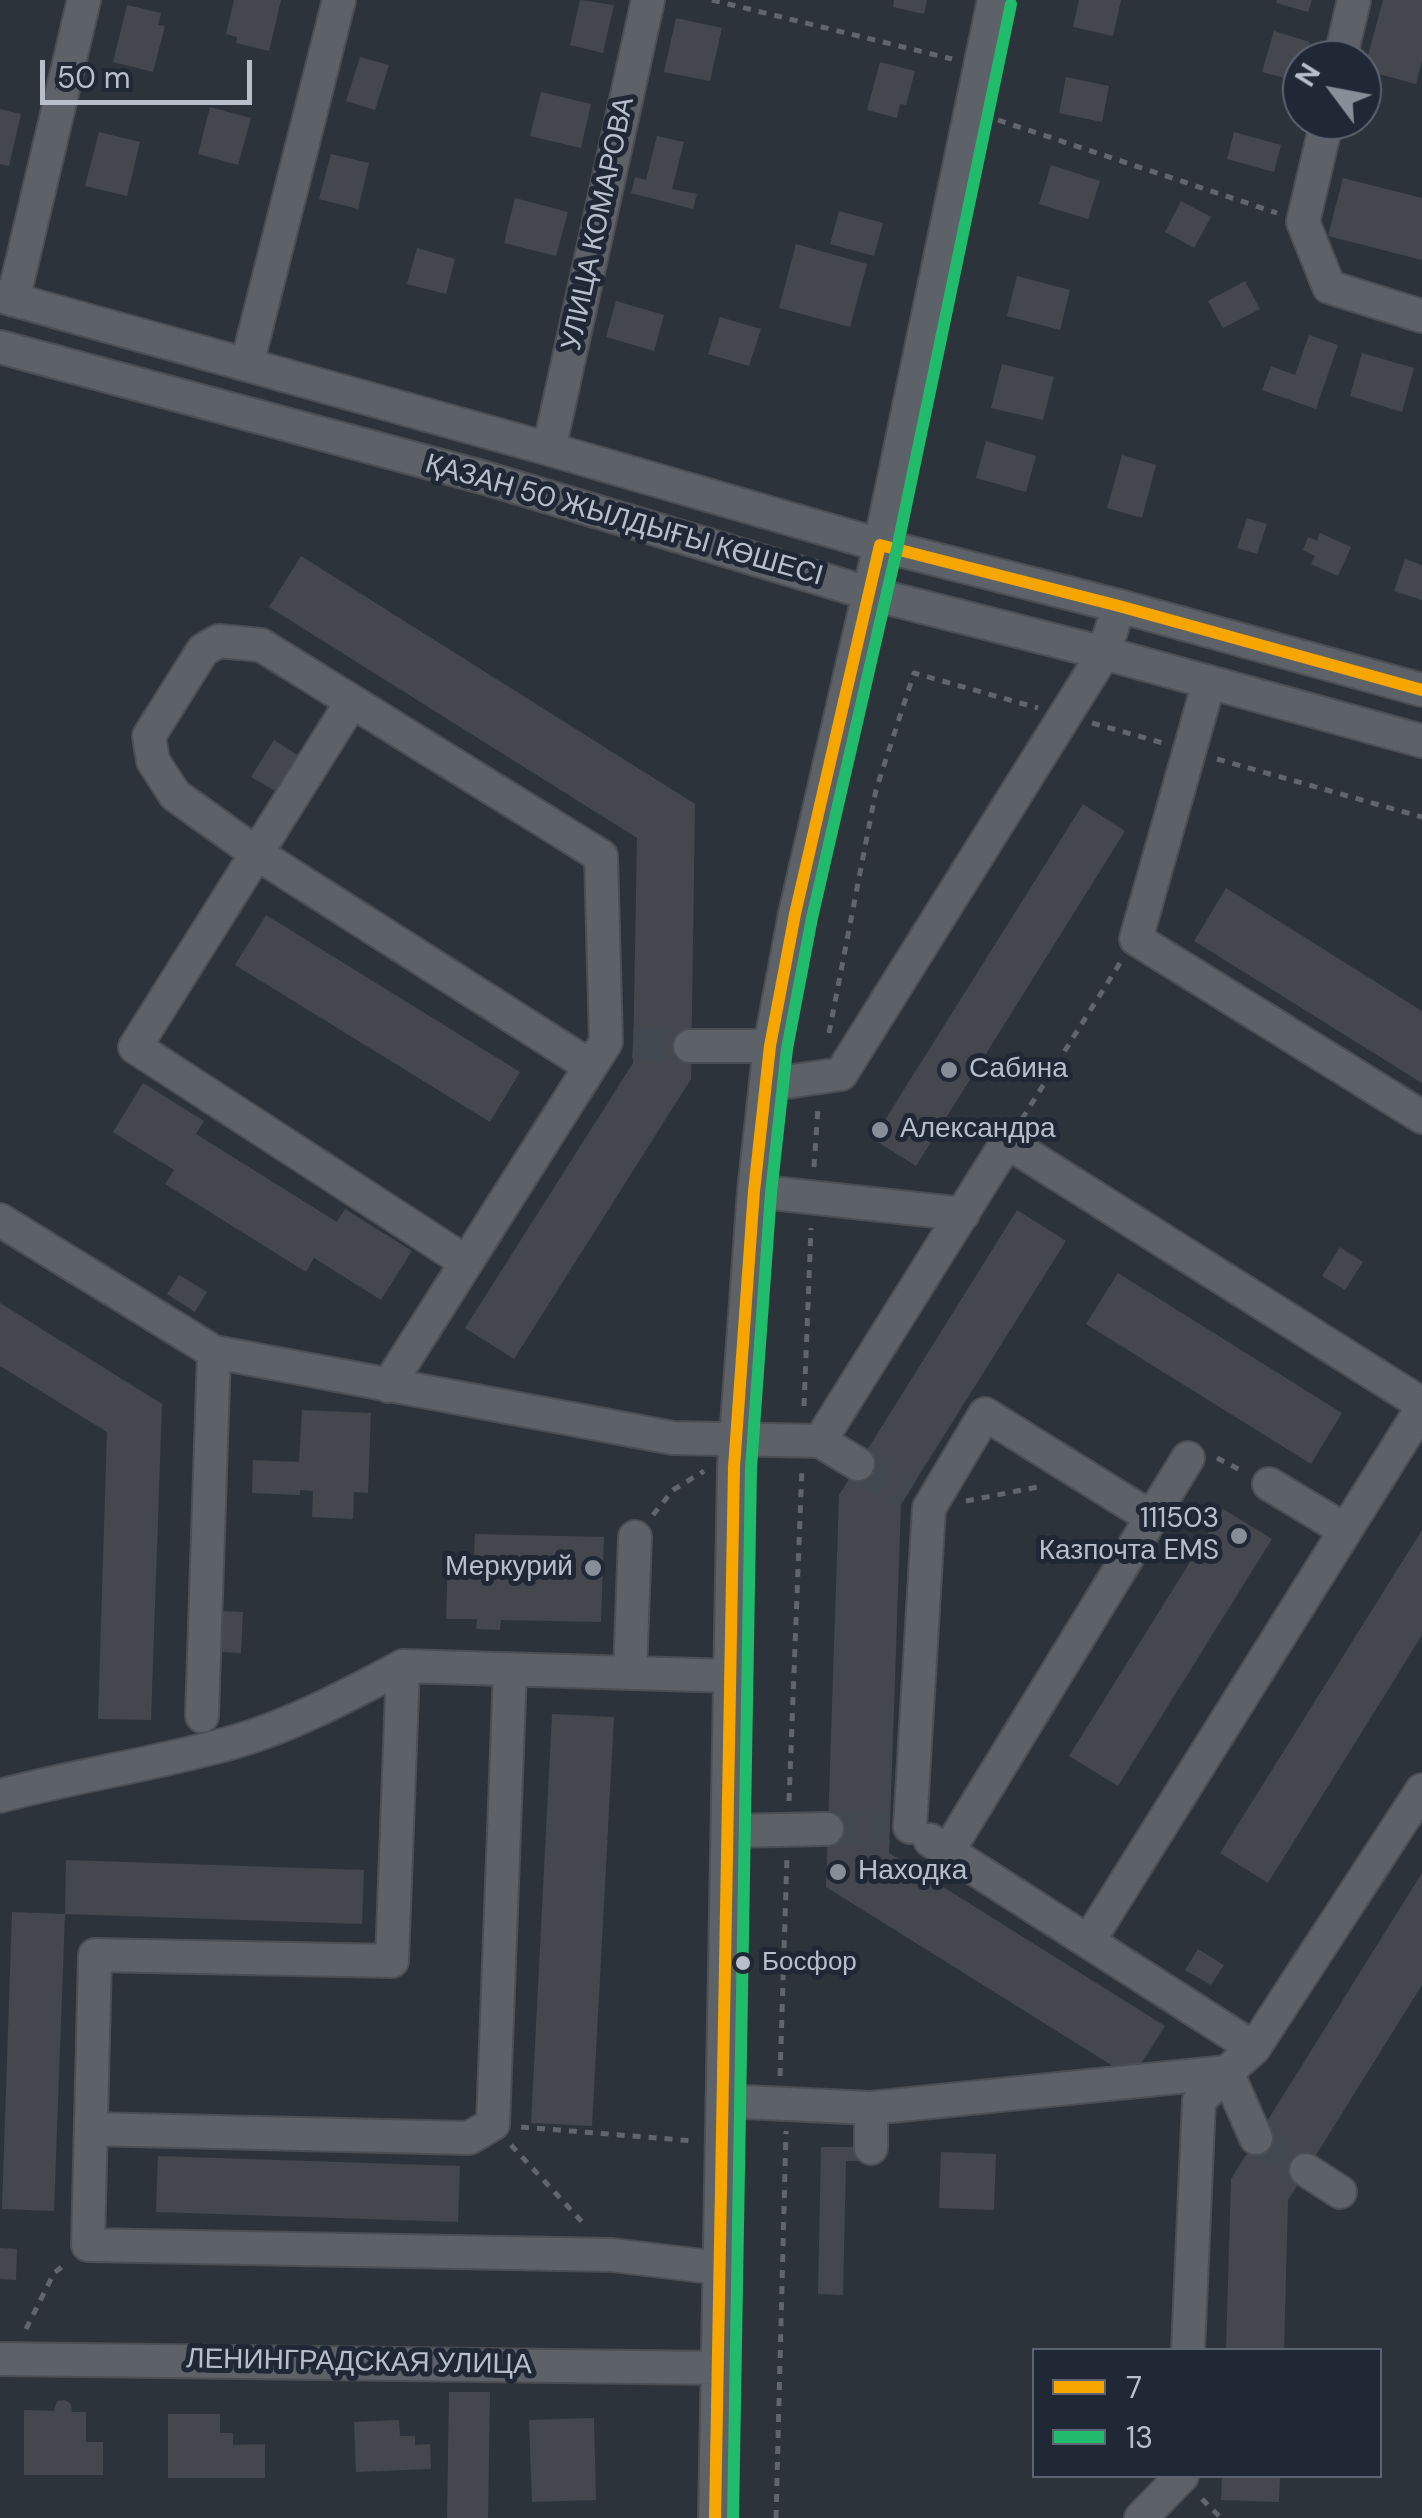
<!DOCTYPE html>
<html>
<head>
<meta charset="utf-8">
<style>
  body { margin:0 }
  #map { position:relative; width:1422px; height:2518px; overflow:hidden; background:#2d333a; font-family:"DM Sans",sans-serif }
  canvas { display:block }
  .legend { position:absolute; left:1032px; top:2348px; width:350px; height:130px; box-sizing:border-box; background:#202835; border:2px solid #5d6471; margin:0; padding:12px 18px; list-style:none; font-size:30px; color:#b8bfca }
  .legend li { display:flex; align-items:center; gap:20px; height:50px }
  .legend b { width:50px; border:2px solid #5d6471 }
  .north { position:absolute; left:1282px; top:40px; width:100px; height:100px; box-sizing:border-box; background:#202835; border:2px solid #5d6471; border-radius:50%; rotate:302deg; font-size:28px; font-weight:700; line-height:40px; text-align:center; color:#b8bfca }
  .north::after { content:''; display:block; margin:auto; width:35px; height:45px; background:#878e98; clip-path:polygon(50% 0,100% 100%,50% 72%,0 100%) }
  .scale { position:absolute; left:40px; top:60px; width:212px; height:45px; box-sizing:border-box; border:5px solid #b8bfca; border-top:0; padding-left:12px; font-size:30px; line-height:35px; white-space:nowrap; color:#b8bfca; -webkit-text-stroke:8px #202835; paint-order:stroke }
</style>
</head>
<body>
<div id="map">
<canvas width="1422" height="2518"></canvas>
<ul class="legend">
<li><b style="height:12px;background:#f7a600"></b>7</li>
<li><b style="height:12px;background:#20bc6c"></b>13</li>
</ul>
<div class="north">N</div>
<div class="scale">50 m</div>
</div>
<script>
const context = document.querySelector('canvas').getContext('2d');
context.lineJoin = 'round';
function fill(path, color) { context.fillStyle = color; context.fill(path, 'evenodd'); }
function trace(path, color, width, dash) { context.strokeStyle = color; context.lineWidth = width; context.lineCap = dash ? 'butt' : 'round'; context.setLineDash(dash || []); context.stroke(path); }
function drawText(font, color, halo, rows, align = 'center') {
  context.font = font + ' "DM Sans",sans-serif'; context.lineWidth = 10; context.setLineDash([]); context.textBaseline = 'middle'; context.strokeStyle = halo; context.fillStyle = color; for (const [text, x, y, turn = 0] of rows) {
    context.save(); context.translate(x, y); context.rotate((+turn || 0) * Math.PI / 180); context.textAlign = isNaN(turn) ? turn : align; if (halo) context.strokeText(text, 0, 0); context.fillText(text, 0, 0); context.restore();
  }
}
const building = new Path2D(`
  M234 0H281L269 51 236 43 237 37 226 34Z
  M580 0 614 5 603 53 570 45Z
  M894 0H927L924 14 893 7Z
  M1079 0H1121L1113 36 1073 27Z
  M1277 0H1312L1308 12 1276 3Z
  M1383 0H1422V60L1416 84 1364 70Z
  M127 5 161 13 158 25 165 26 153 72 113 62Z
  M676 18 722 28 710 81 664 72Z
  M1274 31 1310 42 1305 60H1302L1299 82 1262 72Z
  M360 57 389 65 375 110 346 101Z
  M880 62 915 71 906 105 900 104 897 118 867 110Z
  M1066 77 1109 86 1102 122 1059 113Z
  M541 92 591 104 581 148 530 136Z
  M210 107 251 118 238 165 198 154Z
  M0 109 21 114 9 166 0 164Z
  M99 132 140 142 127 196 85 186Z
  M1234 132 1281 145 1274 172 1227 159Z
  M657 136 684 142 672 189 697 194 693 209 631 193 635 177 646 180Z
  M331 154 369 163 358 209 319 199Z
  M1051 165 1100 181 1088 219 1039 204Z
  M1343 178 1422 198V260L1328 236Z
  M515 198 568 212 556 256 504 243Z
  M1181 201 1211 217 1194 248 1165 232Z
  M839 211 883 223 874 256 830 244Z
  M796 244 867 264 850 327 779 308Z
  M417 248 455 259 446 294 407 284Z
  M1017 276 1070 290 1060 330 1007 316Z
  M1245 281 1260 309 1223 328 1208 301Z
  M616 301 664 315 654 351 606 337Z
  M720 317 761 329 749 366 708 354Z
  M1309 335 1338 345 1316 409 1262 390 1271 366 1295 375Z
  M1362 353 1414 368 1402 412 1350 396Z
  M1002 364 1054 377 1043 420 991 408Z
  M986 441 1036 456 1026 492 976 478Z
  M1122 455 1156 465 1142 518 1107 508Z
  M1247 518 1267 524 1257 554 1237 548Z
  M1320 533 1351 547 1338 576 1311 564 1315 556 1303 550 1308 537 1317 541Z
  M301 556 695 804 691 1079 514 1359 465 1328 633 1063 637 838 269 607Z
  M1405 559 1422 565V600L1394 591Z
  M274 740 299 756 277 792 251 777Z
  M1083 804 1125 831 916 1166 873 1139Z
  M1226 888 1422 1011V1083L1194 941Z
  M266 915 520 1072 490 1122 235 965Z
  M143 1083 204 1121 196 1134 337 1222 345 1209 412 1251 381 1300 314 1258 306 1272 165 1184 174 1170 113 1132Z
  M1017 1210 1066 1241 901 1504 889 1853 1165 2026 1132 2078 826 1887 839 1495Z
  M1340 1247 1363 1262 1345 1290 1322 1276Z
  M1118 1273 1342 1413 1311 1464 1086 1324Z
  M179 1275 207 1292 195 1312 167 1294Z
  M0 1303 162 1404 151 1720 98 1719 107 1432 0 1366Z
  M302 1410 371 1413 368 1493 354 1492 353 1519 312 1517 313 1491 300 1490V1495L252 1493 253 1460 299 1462Z
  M1223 1509 1272 1539 1118 1786 1069 1756Z
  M1422 1530V1635L1268 1883 1220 1853Z
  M475 1534 604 1537 601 1622 501 1620 500 1630 476 1629 477 1619H446L448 1558 474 1559Z
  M219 1611 243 1612 241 1653 218 1652Z
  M552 1714 614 1717 592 2126 531 2123Z
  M66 1860 364 1870 362 1924 65 1914Z
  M1422 1873V1985L1288 2200 1284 2350H1226L1231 2179Z
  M12 1912 65 1914 54 2211 2 2209Z
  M1198 1949 1224 1965 1211 1985 1185 1970Z
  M821 2147H863V2161H846L843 2295 818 2294Z
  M941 2152 996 2154 994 2210 939 2208Z
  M158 2156 460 2166 458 2222 156 2212Z
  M0 2248 17 2249 16 2280 0 2279Z
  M449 2392H490L488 2518H447Z
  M65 2400 71 2404 72 2412H86V2442H103V2475H24V2410L54 2411 57 2401Z
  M168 2414H220V2433H233V2445L265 2444V2478H168Z
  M594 2418 596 2500 532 2502 529 2420Z
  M399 2420 400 2436H415V2445L430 2444 431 2469 356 2472 354 2422Z
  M1222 2476H1280L1279 2502 1221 2500Z`);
const minorTunnel = new Path2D(`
  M633 1043 690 1046
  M858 1464 907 1495
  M827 1829 889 1827
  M1256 2138 1306 2170`);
const path = new Path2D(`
  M712 0 952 59
  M998 120 1277 213
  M1092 723 1163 743
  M1217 759 1422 817
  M829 1033 876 790 914 673 1038 708
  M1022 1119 1120 963
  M814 1167 818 1108
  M804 1406 811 1228
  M1217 1458 1242 1471
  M966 1501 1043 1486
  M653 1515 673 1490 704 1471
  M789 1801 802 1467
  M780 2076 787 1857
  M521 2127 694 2141
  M511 2145 585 2225
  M26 2329 54 2273 67 2263
  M1202 2499 1221 2518
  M776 2518 786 2131`);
const minor = new Path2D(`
  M1340 60 1354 0
  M1327 120 1303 222 1329 287 1422 316
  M0 296 549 449 880 545 1119 606 1422 690
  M13 300 84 0
  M0 347 482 477 868 593 1104 653 1422 741
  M247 364 339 0
  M549 449 648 0
  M1209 682 1136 939 1422 1117
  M351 703 135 1047 466 1262
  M690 1046H770
  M766 1085 841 1074 1104 653 1119 606
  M754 1191 963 1214
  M0 1220 214 1352 673 1438 820 1441 1007 1142 1422 1404
  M388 1386 606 1042 601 856 261 645 219 641 203 650 149 736 153 761 175 795 256 853 590 1066
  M820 1441 858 1464
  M1269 1484 1345 1530
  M630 1673 635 1537
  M202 1716 214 1352
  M0 1796C77 1775 157 1764 234 1742 293 1725 349 1695 403 1666
  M910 1827 929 1508 985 1414 1152 1518
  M728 1831 827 1829
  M930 1840 1254 2048
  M948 1851 1188 1458
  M1090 1939 1422 1408
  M723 2101 871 2108 1227 2072 1254 2048 1422 1790
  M871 2108V2148
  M91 2129 469 2138 493 2124 510 1670
  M1306 2170 1340 2192
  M719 2268 612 2255 88 2245 95 1955 392 1961 403 1666 731 1676
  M1188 2350 1199 2101 1227 2072 1256 2138
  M0 2359 718 2368
  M715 2518 734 1467 754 1191 770 1046 795 914 880 545 994 0
  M1141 2518 1182 2476`);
const bus1 = new Path2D(`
  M715 2518 734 1467 754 1191 770 1046 795 914 880 545 1119 606 1422 690`);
const bus2 = new Path2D(`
  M733 2518 751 1468 771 1193 787 1049 812 918 897 549 1011 4`);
const markers = [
  [949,1070,10,"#878e98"],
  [880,1130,10,"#878e98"],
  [1239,1536,10,"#878e98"],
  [593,1568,10,"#878e98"],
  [838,1872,10,"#878e98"],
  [743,1963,9,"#b8bfca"]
];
const busNames = [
  ["Босфор",762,1963]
];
const streetNames = [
  ["УЛИЦА КОМАРОВА",599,224,-78],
  ["ҚАЗАН 50 ЖЫЛДЫҒЫ КӨШЕСІ",624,521,16],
  ["ЛЕНИНГРАДСКАЯ УЛИЦА",359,2363,1]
];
const poiNames = [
  ["Сабина",969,1070],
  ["Александра",900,1130],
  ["111503",1219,1520,"right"],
  ["Казпочта EMS",1219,1552,"right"],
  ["Меркурий",573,1568,"right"],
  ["Находка",858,1872]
];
fill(building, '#44484e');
trace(minorTunnel, '#424850', 32, [32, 16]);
trace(minor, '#4b4f54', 36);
trace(path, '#60666b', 5, [8, 8]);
trace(minor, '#5d6168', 32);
trace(bus1, '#f7a600', 12);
trace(bus2, '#20bc6c', 12);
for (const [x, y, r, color] of markers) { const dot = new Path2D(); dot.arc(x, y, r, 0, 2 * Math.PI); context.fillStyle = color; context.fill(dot); trace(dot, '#202835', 4); }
drawText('26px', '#b8bfca', '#202835', busNames, 'left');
drawText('28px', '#b8bfca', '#202835', streetNames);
drawText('28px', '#b8bfca', '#202835', poiNames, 'left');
</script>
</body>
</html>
